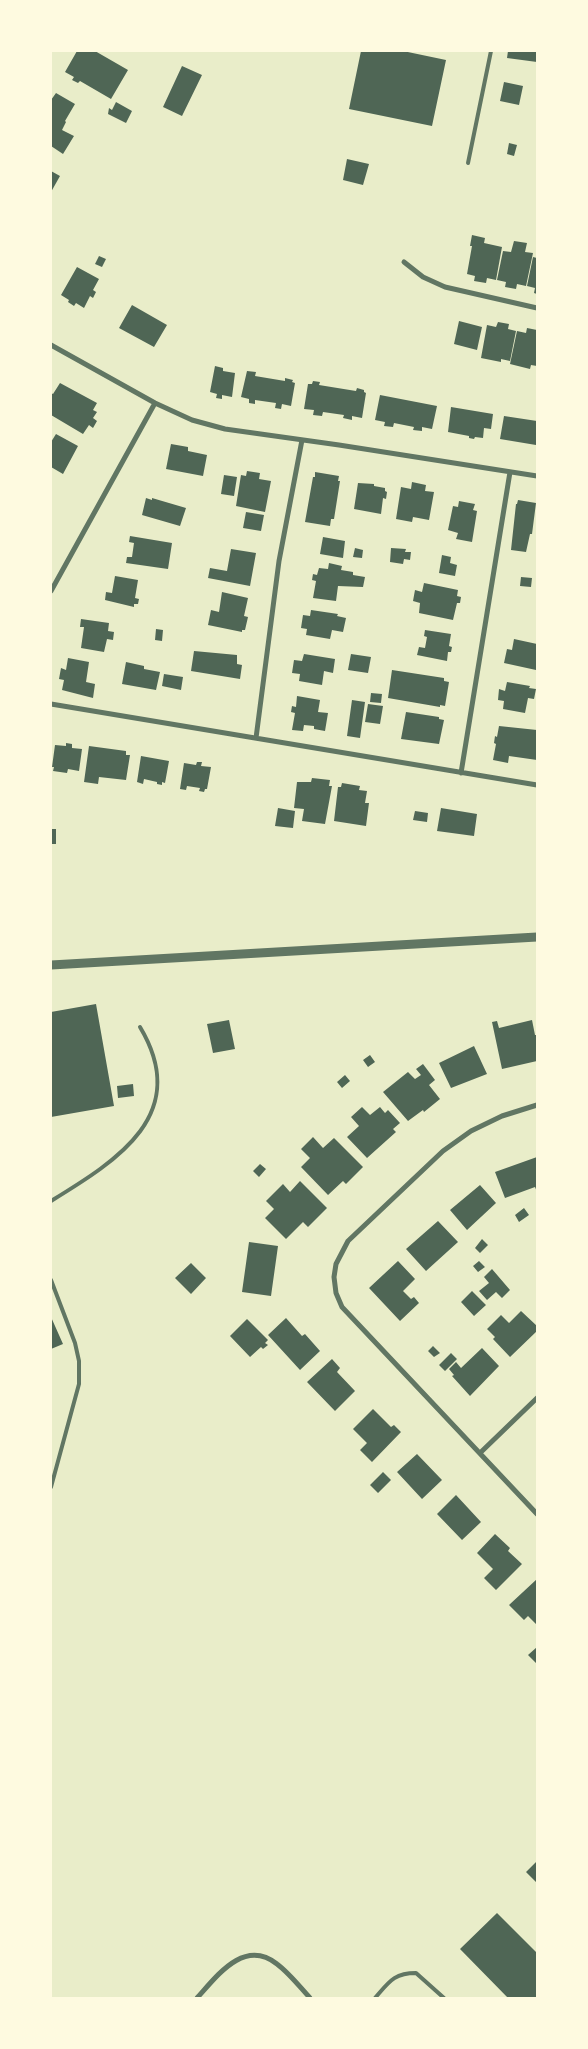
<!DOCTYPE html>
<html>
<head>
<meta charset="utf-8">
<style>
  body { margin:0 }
  #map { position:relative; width:588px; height:2049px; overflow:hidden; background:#e9edc9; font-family:Roboto,sans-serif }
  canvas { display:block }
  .frame { position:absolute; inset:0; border:52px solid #fefae0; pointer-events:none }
</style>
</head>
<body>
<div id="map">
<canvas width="588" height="2049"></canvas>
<div class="frame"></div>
</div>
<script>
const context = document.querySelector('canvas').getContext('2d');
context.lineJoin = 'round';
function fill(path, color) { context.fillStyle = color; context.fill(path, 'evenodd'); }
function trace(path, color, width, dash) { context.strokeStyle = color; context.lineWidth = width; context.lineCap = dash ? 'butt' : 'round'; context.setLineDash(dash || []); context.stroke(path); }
const building = new Path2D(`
  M77 51H95L128 70 111 99 80 81 78 83 72 80 74 77 65 72Z
  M361 51H403L446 60 432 126 349 109Z
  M508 51H537V62L507 58Z
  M182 66 202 75 182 116 163 107Z
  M504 82 523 86 519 105 500 101Z
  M56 93 75 104 65 121 66 122 62 130 74 136 63 154 51 146V100Z
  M116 102 132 111 126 123 108 114 109 108 112 110Z
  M509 143 517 145 514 156 507 154Z
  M347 159 369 164 363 185 343 180Z
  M51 171 60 176 51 192Z
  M472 235 485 238 484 243 502 247 496 280 487 278 486 283 474 281 475 276 467 274 472 246H470Z
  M514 241 527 243 525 252 533 253 526 286 517 284 516 289 505 287 506 282 497 280 503 251 511 252Z
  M99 256 106 259 102 267 95 264Z
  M533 257 537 258V294L534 293 535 288 527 286Z
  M77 267 99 279 93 290 96 292 93 298 90 296 84 308 76 303 74 306 68 302 69 300 61 295Z
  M132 305 167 325 154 347 119 328Z
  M459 321 482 327 477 350 454 344Z
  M498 322 509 324 508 329 516 331 510 361 501 359V362L481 358 487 325 496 327Z
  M527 328 537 330V366L531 365 530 369 510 364 517 331 526 333Z
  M215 366 223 368V371L235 373 232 397 222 395V399L216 398 217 394 210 392Z
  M247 371 256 372 255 376 285 381V378L293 380 292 382 295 383 291 406 282 404 281 409 275 408 276 403 255 400V404L249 403V399L241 397Z
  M313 381 320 382 319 385 356 391 357 388 364 390V392L366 393 362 418 352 416V420L343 418 344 415 323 412 322 416 313 415 314 410 304 409 308 384H312Z
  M60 383 97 403 93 410 97 412 93 418 97 421 93 428 89 425 83 434 51 415V393L53 394Z
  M380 395 437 406 432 429 422 427V431L413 430 414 427 394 423 393 427 384 426 385 422 375 420Z
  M451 407 493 414 491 429 484 428 483 438 475 437 474 439 469 438V436L448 432Z
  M504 416 537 421 536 445 500 439Z
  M56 434 78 446 63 474 51 467V442Z
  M171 444 188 447V451L207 455 203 476 166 469Z
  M247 471 260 473 259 479 271 481 265 512 236 506 241 475 246 476Z
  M315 472 339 476 338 481H340L334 519H331L330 526 305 522 313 477H315Z
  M224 475 237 477 234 496 221 494Z
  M412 482 426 485 425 491 434 492 429 520 413 517 412 522 396 519 401 487 411 489Z
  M358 483 374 484V486L385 488V491L387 492 386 499 383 498 381 514 354 509Z
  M146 498 152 500V498L186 508 180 526 142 515Z
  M518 500 536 503 532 534H530L526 552 511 550 516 504H517Z
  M459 501 475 504 473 510 477 511 472 542 456 539 458 533 448 530 453 506 458 507Z
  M246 512 264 515 261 531 243 528Z
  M130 536 172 543 168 569 126 563 127 557H132L134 543 129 542Z
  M323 537 345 541 343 558 320 554Z
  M355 548 363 550 362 558 353 557Z
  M391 548 406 549 405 552H411L410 560 404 559 403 564 390 562Z
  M231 549 256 553 250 586 208 578 210 568 227 571Z
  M442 555 451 557 450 563 457 565 455 576 439 573Z
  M329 563 342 566 341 570 353 572V575L365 577 363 587 338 586 336 601 313 598 316 581 312 580 313 574 317 575 319 568 328 569Z
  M115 576 138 580 135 598 139 599 138 604H134V607L105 600 106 592 112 593Z
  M521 577 532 578 531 587 520 586Z
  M424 583 458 590 457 596 461 597 460 603H457L453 620 419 613 420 603 413 601 415 590 422 592Z
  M222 592 248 598 244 616 248 617 245 630H242V632L208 625 211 610 219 612Z
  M311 610 338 614 337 616 346 618 343 632 332 630 330 639 306 635 307 629 301 628 303 615 310 616Z
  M81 619 109 623 108 631 114 632 113 640 107 639 104 652 81 648 84 627H80Z
  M156 629 163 630 162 641 155 640Z
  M425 630 451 634 449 646 452 647 451 652H448L447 661 417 655 419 647 425 648 427 637 424 636Z
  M514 639 537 644 536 670 504 663 507 649 512 650Z
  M194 651 237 655V664L242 665 240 679 191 671Z
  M304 654 335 659 333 673 324 671 322 685 299 681 300 674 292 673 294 660 302 661Z
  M351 654 371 657 368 673 348 670Z
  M68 658 89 662 86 682 95 684 93 698 62 690 64 680 59 679 61 668 66 670Z
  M126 662 144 666V669L160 672 156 690 122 684Z
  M392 670 444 678V681L449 682 445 706 440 705V707L388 698Z
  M164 674 183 677 181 690 162 686Z
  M507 682 530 686 529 688 536 689 534 699 528 698 525 713 503 709 504 701 498 700 499 689 505 691Z
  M371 693 382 694 381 703 370 702Z
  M297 696 320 700 318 712 328 713 325 731 314 729V726L304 725 303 731 292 730 295 713 291 712 292 706 296 707Z
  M352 700 365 702 360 738 347 736Z
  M368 704 383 706 380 724 365 722Z
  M406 712 439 717V719L444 720 439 744 401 739Z
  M499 726 537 730V760L509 756 508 763 493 760 496 744 494 743 495 736 497 737Z
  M66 743 72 744V748L82 749 79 771 68 769 67 773 53 771 54 767H52L55 745 66 746Z
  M89 746 126 751V755H130L126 780 99 777 98 784 84 782Z
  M141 756 169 761 165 783 162 782V785L157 784V782L144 779 143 784 137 782Z
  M197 762H202L201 766 211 767 207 789H205L204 792 199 791 200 788 187 786 186 790 180 789 184 763 196 765Z
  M312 778 330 780 329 786H332L325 824 302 821 304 809 294 808 297 782H311Z
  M342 783 360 786 359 790 367 791 365 803H369L366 826 334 821 338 787H341Z
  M278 808 295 811 293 828 275 826Z
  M441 808 477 814 474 836 437 831Z
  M415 811 428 813 427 822 413 820Z
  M51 829H56V844H51Z
  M96 1004 114 1106 51 1117V1012Z
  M229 1020 235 1049 213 1053 207 1024Z
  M532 1020 535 1035H537V1061L502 1069 492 1022 497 1021 499 1028Z
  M474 1046 487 1074 451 1088 439 1063Z
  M370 1055 375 1062 368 1067 363 1060Z
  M423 1064 435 1080 429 1085 440 1099 424 1112 423 1110 408 1121 383 1092 408 1072 415 1079 421 1075 416 1069Z
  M345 1075 350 1081 342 1088 337 1082Z
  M133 1084 134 1096 118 1098 117 1086Z
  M362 1107 370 1115 380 1107 385 1113 388 1110 400 1123 393 1129 396 1132 367 1158 347 1137 359 1126 351 1117Z
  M313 1137 323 1148 334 1138 363 1167 346 1184 343 1181 328 1195 301 1167 310 1158 301 1149Z
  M537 1157V1192L535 1187 505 1198 495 1172Z
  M260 1164 266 1169 259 1177 253 1171Z
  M300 1181 327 1208 308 1227 303 1222 286 1239 265 1218 274 1209 266 1201 283 1184 290 1192Z
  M480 1185 496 1203 467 1230 450 1210Z
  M524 1208 529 1215 519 1222 515 1215Z
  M438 1221 458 1242 426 1271 406 1249Z
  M482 1239 488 1245 480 1253 475 1248Z
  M249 1242 278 1246 271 1296 242 1292Z
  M398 1261 415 1279 403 1291 411 1299 414 1297 419 1303 400 1321 369 1288Z
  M479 1261 485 1267 478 1272 473 1266Z
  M191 1263 206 1278 191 1294 175 1278Z
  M492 1269 510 1290 502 1298 496 1292 487 1300 479 1291 489 1283 484 1277Z
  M472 1291 486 1305 474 1316 461 1302Z
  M521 1311 537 1326V1331L510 1357 493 1339 495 1337 487 1329 501 1315 509 1323Z
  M51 1317 63 1344 51 1349Z
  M286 1318 302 1336 305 1334 320 1351 300 1370 268 1335Z
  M247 1319 268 1340 265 1343 268 1345 263 1349 261 1347 250 1357 230 1336Z
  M433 1346 440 1353 434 1357 428 1351Z
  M482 1348 499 1366 470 1396 452 1376 454 1375 449 1369 456 1362 461 1368Z
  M451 1353 457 1359 445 1371 439 1365Z
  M332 1359 340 1368 337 1372 355 1391 335 1411 307 1382Z
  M373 1409 391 1427 394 1425 401 1432 372 1462 360 1450 367 1443 353 1429Z
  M417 1454 442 1480 422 1499 397 1472Z
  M383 1472 391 1480 378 1493 370 1485Z
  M456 1495 481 1522 462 1540 437 1514Z
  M495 1534 510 1548 508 1551 522 1564 496 1590 484 1578 493 1569 477 1553Z
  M537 1579V1625L528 1616 524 1620 509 1605Z
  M537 1647V1664L528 1655Z
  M537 1861V1883L526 1872Z
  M497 1913 537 1953V1998H508L460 1949Z`);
const service = new Path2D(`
  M468 163 491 51
  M51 1201C118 1160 192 1114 140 1027
  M51 1280 75 1343 79 1361V1384L51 1487
  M375 1998C389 1982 394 1973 416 1973L444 1998`);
const minor = new Path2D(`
  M404 262 423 277 445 287 537 308
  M51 345 155 403 192 420 225 429 339 445 537 476
  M51 591 155 403
  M51 704 537 785
  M256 738 279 561 302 440
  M461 773 510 472
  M537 1105 502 1116 471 1131 443 1151 348 1241 336 1264 334 1277 336 1293 342 1307 537 1514
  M480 1453 537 1398
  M197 1998C217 1976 244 1938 277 1964 289 1973 300 1987 310 1998`);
const tertiary = new Path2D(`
  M51 965 537 937`);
fill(building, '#4f6655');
trace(service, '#617663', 4);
trace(minor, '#617663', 5);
trace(tertiary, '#617663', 9);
</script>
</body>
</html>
